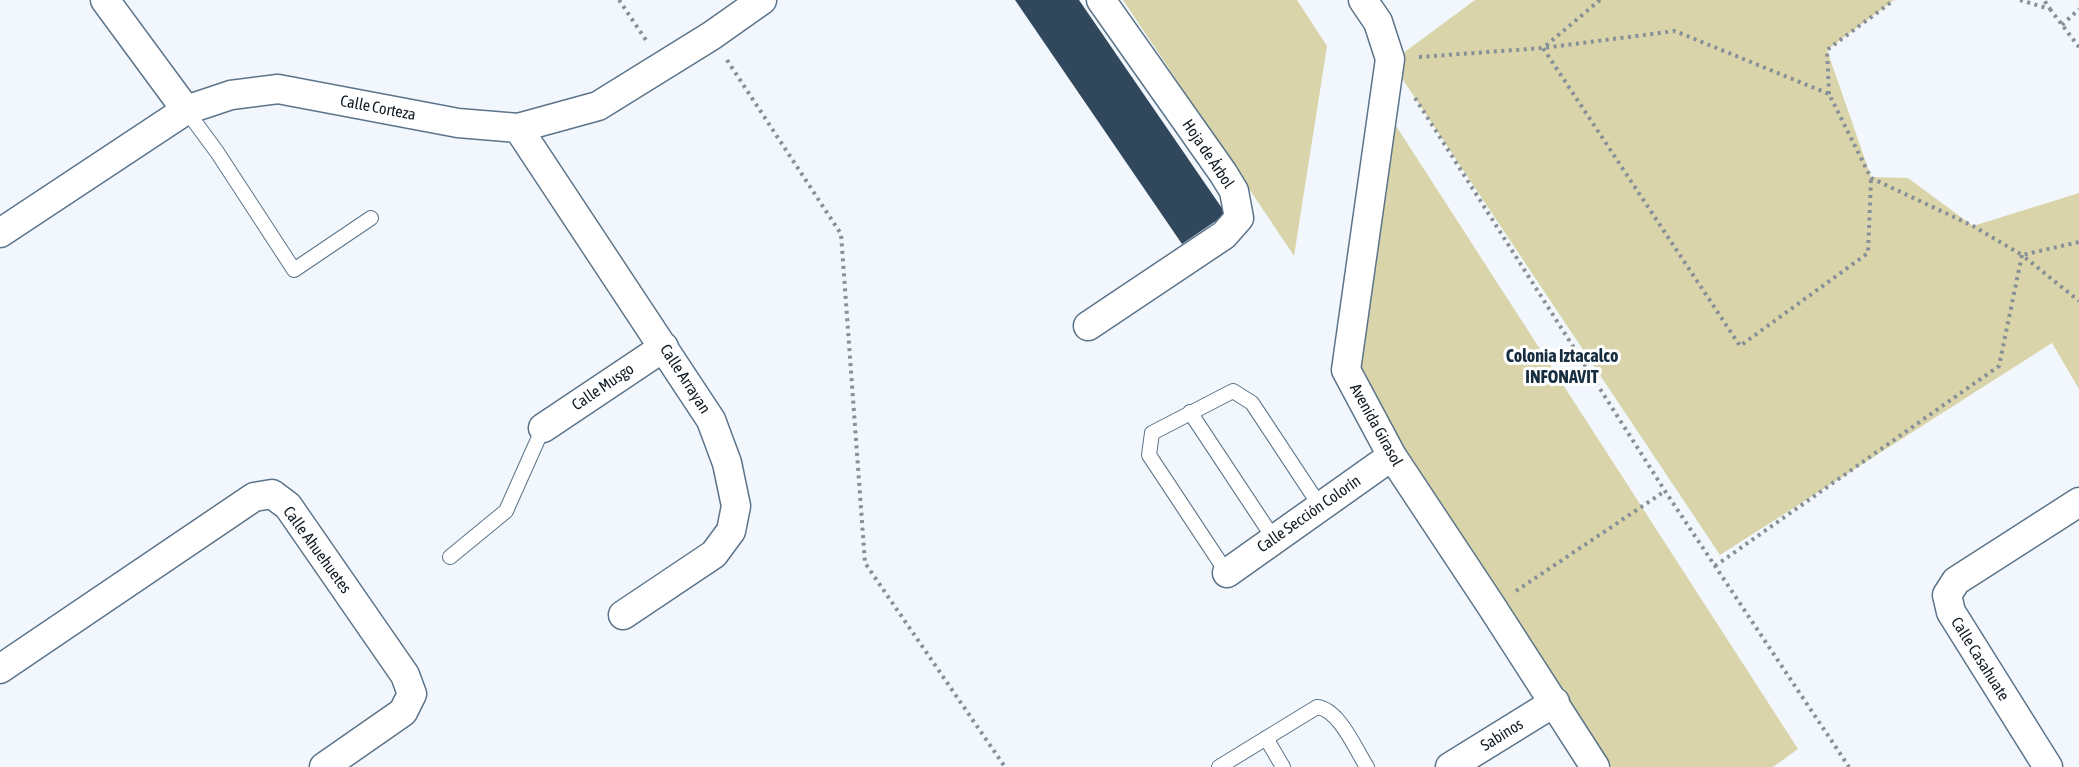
<!DOCTYPE html>
<html>
<head>
<meta charset="utf-8">
<style>
  body { margin:0 }
  canvas { display:block; background:#f1f7fc }
</style>
</head>
<body>
<canvas width="2079" height="767"></canvas>
<script>
const context = document.querySelector('canvas').getContext('2d');
context.lineJoin = 'round';
function fill(path, color) { context.fillStyle = color; context.fill(path, 'evenodd'); }
function trace(path, color, width, dash) { context.strokeStyle = color; context.lineWidth = width; context.lineCap = dash ? 'butt' : 'round'; context.setLineDash(dash || []); context.stroke(path); }
function drawText(font, color, halo, rows, align = 'center') {
  context.font = font + ' "Asap Condensed",sans-serif'; context.lineWidth = 6; context.setLineDash([]); context.textBaseline = 'middle'; context.strokeStyle = halo; context.fillStyle = color; for (const [text, x, y, turn = 0] of rows) {
    context.save(); context.translate(x, y); context.rotate((+turn || 0) * Math.PI / 180); context.textAlign = isNaN(turn) ? turn : align; if (halo) context.strokeText(text, 0, 0); context.fillText(text, 0, 0); context.restore();
  }
}
const green = new Path2D(`
  M1123 0H1297L1327 46 1294 256Z
  M1475 0H1894L1827 50 1871 177 1908 178 1973 226 2079 193V389L2052 343 1720 555 1391 62Z
  M1389 115 1798 749 1773 767H1608L1354 379Z`);
const building = new Path2D(`
  M1015 0H1079L1226 214 1182 244Z`);
const path = new Path2D(`
  M619 0 648 43
  M1600 0 1543 48 1740 346 1868 253 1871 178
  M2020 0 2050 9 2044 0
  M2050 9 2079 47
  M2062 25 2079 9
  M1419 57 1543 48 1675 31 1829 94 1871 178 1973 226 2022 255 2079 242
  M727 60 841 234 865 563 1005 767
  M1829 94 1827 50 1894 0
  M1415 98 1665 491 1849 767
  M1715 566 1999 366 2022 255 2079 301
  M1516 591 1665 491`);
const service = new Path2D(`
  M186 110 217 152 294 270 371 218
  M1190 412 1274 539
  M450 557 506 511 543 428
  M1227 573 1149 455 1152 433 1233 391 1252 403 1320 506
  M1266 738 1283 767
  M1219 767 1317 707C1339 709 1356 750 1367 767`);
const minor = new Path2D(`
  M105 0 186 110
  M1363 0 1378 22 1390 59 1346 370 1392 456 1492 607 1595 767
  M518 128 711 420 727 463 736 506 731 531 714 554 623 615
  M0 233 186 110 231 95 278 89 458 123 518 128 598 106 711 36 762 0
  M1088 326 1224 235 1239 218 1234 191 1223 173 1101 0
  M543 428 664 347
  M1227 573 1392 456
  M0 669 254 497 272 494 288 506 405 675 412 694 403 712 324 767
  M1450 767 1555 702
  M2048 767 1951 612 1947 595 1956 581 2079 502`);
const streetNames = [
  ["Calle Corteza",378,108,11],
  ["Hoja de Árbol",1208,154,56],
  ["Calle Arrayan",685,379,57],
  ["Calle Musgo",603,387,-34],
  ["Avenida Girasol",1376,425,61],
  ["Calle Sección Colorín",1309,514,-35],
  ["Calle Ahuehuetes",317,550,54],
  ["Calle Casahuate",1980,659,58],
  ["Sabinos",1502,735,-32]
];
const neighbourhoodNames = [
  ["Colonia Iztacalco",1562,356],
  ["INFONAVIT",1562,377]
];
fill(green, '#dad4aa');
fill(building, '#30475c');
trace(service, '#5b748a', 16);
trace(minor, '#5b748a', 31);
trace(path, '#889097', 4, [3, 4.5]);
trace(service, '#fff', 14);
trace(minor, '#fff', 28);
drawText('16px', '#111b24', '#fff', streetNames);
drawText('bold 18px', '#172d40', '#fff', neighbourhoodNames);
</script>
</body>
</html>
